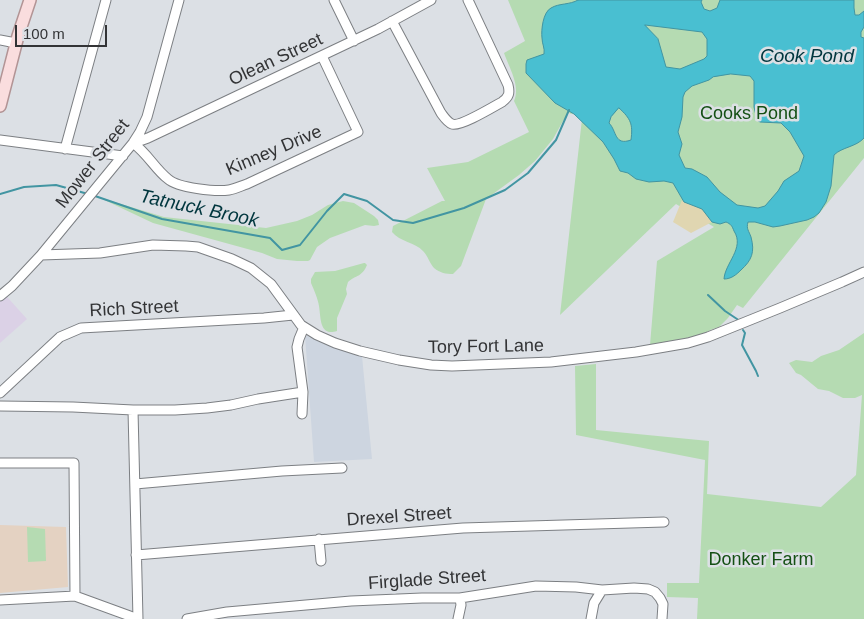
<!DOCTYPE html>
<html>
<head>
<meta charset="utf-8">
<style>
  body { margin:0 }
  #map { position:relative; width:864px; height:619px; overflow:hidden; background:#dce0e5; font-family:Helvetica,sans-serif }
  canvas { display:block }
  .scale { position:absolute; left:15px; top:25px; width:92px; height:22px; box-sizing:border-box; border:2px solid #333436; border-top:0; padding-left:6px; font-size:15px; line-height:18px; white-space:nowrap; color:#333436; -webkit-text-stroke:4px #dce0e5; paint-order:stroke }
</style>
</head>
<body>
<div id="map">
<canvas width="864" height="619"></canvas>
<div class="scale">100 m</div>
</div>
<script>
const context = document.querySelector('canvas').getContext('2d');
context.lineJoin = 'round';
function fill(path, color) { context.fillStyle = color; context.fill(path, 'evenodd'); }
function trace(path, color, width, dash) { context.strokeStyle = color; context.lineWidth = width; context.lineCap = dash ? 'butt' : 'round'; context.setLineDash(dash || []); context.stroke(path); }
function drawText(font, color, halo, rows, align = 'center') {
  context.font = font + ' Helvetica,sans-serif'; context.lineWidth = 5; context.setLineDash([]); context.textBaseline = 'middle'; context.strokeStyle = halo; context.fillStyle = color; for (const [text, x, y, turn = 0] of rows) {
    context.save(); context.translate(x, y); context.rotate((+turn || 0) * Math.PI / 180); context.textAlign = isNaN(turn) ? turn : align; if (halo) context.strokeText(text, 0, 0); context.fillText(text, 0, 0); context.restore();
  }
}
const commercial = new Path2D(`
  M0 289 27 319 0 343Z`);
const built = new Path2D(`
  M305 335 338 349 362 356 372 459 314 462Z`);
const education = new Path2D(`
  M0 525 66 527 68 587 0 593Z`);
const green = new Path2D(`
  M508 0H864V158L743 308 737 305 728 318 719 327 710 330 709 331 697 336 650 345 657 261 714 227 676 204 560 315 582 119 574 113 571 114 568 112 553 139 535 161 519 175 486 199 461 266 453 274C446 274 440 273 434 268 430 264 428 256 423 251 415 242 400 242 392 232L393 226 442 201H445L427 168 468 162 529 132 514 101C521 87 509 67 504 53L525 41Z
  M98 197 164 217 266 228 297 221 312 215 328 205 343 201 354 203 374 216 378 220 379 225 374 226 365 225 330 238 317 247 310 260 308 261H297L277 259 262 253 153 223Z
  M364 263H365L367 265C362 277 356 275 348 282L346 289 347 294 337 318V331C319 337 321 317 319 306 318 299 314 290 311 283V279L315 272 335 271Z
  M864 333V619H697L698 598 667 597V583H699L705 460 576 435 575 366 596 364V430L709 441 707 494 821 507 856 475 862 395 855 398H843L829 391 818 389 801 375 796 373 789 363 796 360 812 362 821 356 839 350Z
  M27 527 45 529 46 561 28 562Z`);
const sand = new Path2D(`
  M682 200C688 205 695 204 701 209 706 212 708 218 712 222L691 233 673 222Z`);
const water = new Path2D(`
  M578 0H702L701 2 704 9 710 11 717 8 720 0H854V8L855 15H859L864 11V27L861 32V37L864 38V138C856 147 842 147 834 155L831 186 826 202 819 213 814 217 807 220 780 226 773 227 755 222H748C746 229 749 231 751 237 755 252 752 260 741 270 736 275 731 279 724 279 725 263 745 248 734 231 732 226 731 224 726 222L720 224 712 222 702 209 684 202 673 183 664 181 649 182 636 179 628 173 620 171 614 159 603 142 574 114 555 103 526 73V64L527 60 544 54C545 48 542 44 542 38 541 30 543 12 551 8 559 3 570 5 578 0ZM645 25 702 32 707 39V56L704 59 680 69 666 67 658 39ZM731 74 750 76 754 81V107L757 120 760 122 781 123 790 132 804 156 799 171 784 181 778 191 765 206 758 208 737 205 720 192 707 177 692 169 685 168 679 155 682 144 678 132 682 117 683 97 685 92 692 86 709 80 713 77ZM619 108C631 119 633 124 631 140 614 146 617 131 609 123L611 117Z`);
const stream = new Path2D(`
  M0 194 24 187 56 185 88 194
  M95 196 162 219 270 238 282 250 300 245 327 211 344 194 367 201 393 220 413 223 464 208 505 190 528 173 556 140 569 110
  M708 295 725 311 740 321
  M743 330 745 333 742 345 756 371 758 376`);
const minor = new Path2D(`
  M334 0 354 41
  M392 21 441 113C444 117 447 122 452 124 460 127 493 107 502 102 509 97 510 93 508 85L468 0
  M0 40 16 43
  M0 140 123 156
  M133 143C148 154 155 169 168 179 178 188 216 192 229 190 235 189 241 186 247 184L358 132 322 56
  M134 143 148 138 378 29 431 0
  M65 149 106 0
  M41 255 100 253 153 245 186 246 198 247 232 259 251 268 271 284 301 325 317 335 335 343 360 351 399 360 431 365 452 366 551 362 636 352 688 343 708 337 780 308 842 282 864 272
  M0 296 12 286 41 255 133 143 140 132 147 117 179 0
  M0 393 60 337 81 328 264 318 293 315
  M0 406 73 407 133 410H175L207 408 231 405 258 399 303 392
  M133 410 138 619
  M302 414 303 392 297 347 299 339 304 327
  M0 463H74L75 596
  M135 484 282 471 342 468
  M319 539 321 561
  M136 555 463 528 664 522
  M0 600 75 596 138 619
  M187 619 227 612 351 601 422 598H460L536 586 576 587 602 590 634 588 648 589 655 592 660 598 663 604 662 619
  M458 619 461 605 460 598
  M591 619 594 603 602 590`);
const major = new Path2D(`
  M0 106 18 36 30 0`);
const streetNames = [
  ["Olean Street",276,60,-25],
  ["Kinney Drive",274,151,-23],
  ["Mower Street",93,164,-52],
  ["Rich Street",134,309,-3],
  ["Tory Fort Lane",486,347,-1],
  ["Drexel Street",399,517,-4],
  ["Firglade Street",427,580,-4]
];
const parkNames = [
  ["Cooks Pond",749,114],
  ["Donker Farm",761,560]
];
const waterNames = [
  ["Cook Pond",807,57],
  ["Tatnuck Brook",199,209,12]
];
fill(commercial, '#dbd1e6');
fill(built, '#cdd5e0');
fill(education, '#e4d2c2');
fill(green, '#b5dbb2');
fill(sand, '#e0d6b1');
fill(water, '#49bfd1');
trace(water, '#4295a2', 1);
trace(stream, '#4295a2', 2);
trace(minor, '#7c7f83', 11);
trace(major, '#b29495', 14);
trace(minor, '#fff', 9);
trace(major, '#faddde', 11);
drawText('18px', '#333436', '#dce0e5', streetNames);
drawText('18px', '#145014', '#dce0e5', parkNames);
drawText('italic 19px', '#00363e', '#dce0e5', waterNames);
</script>
</body>
</html>
